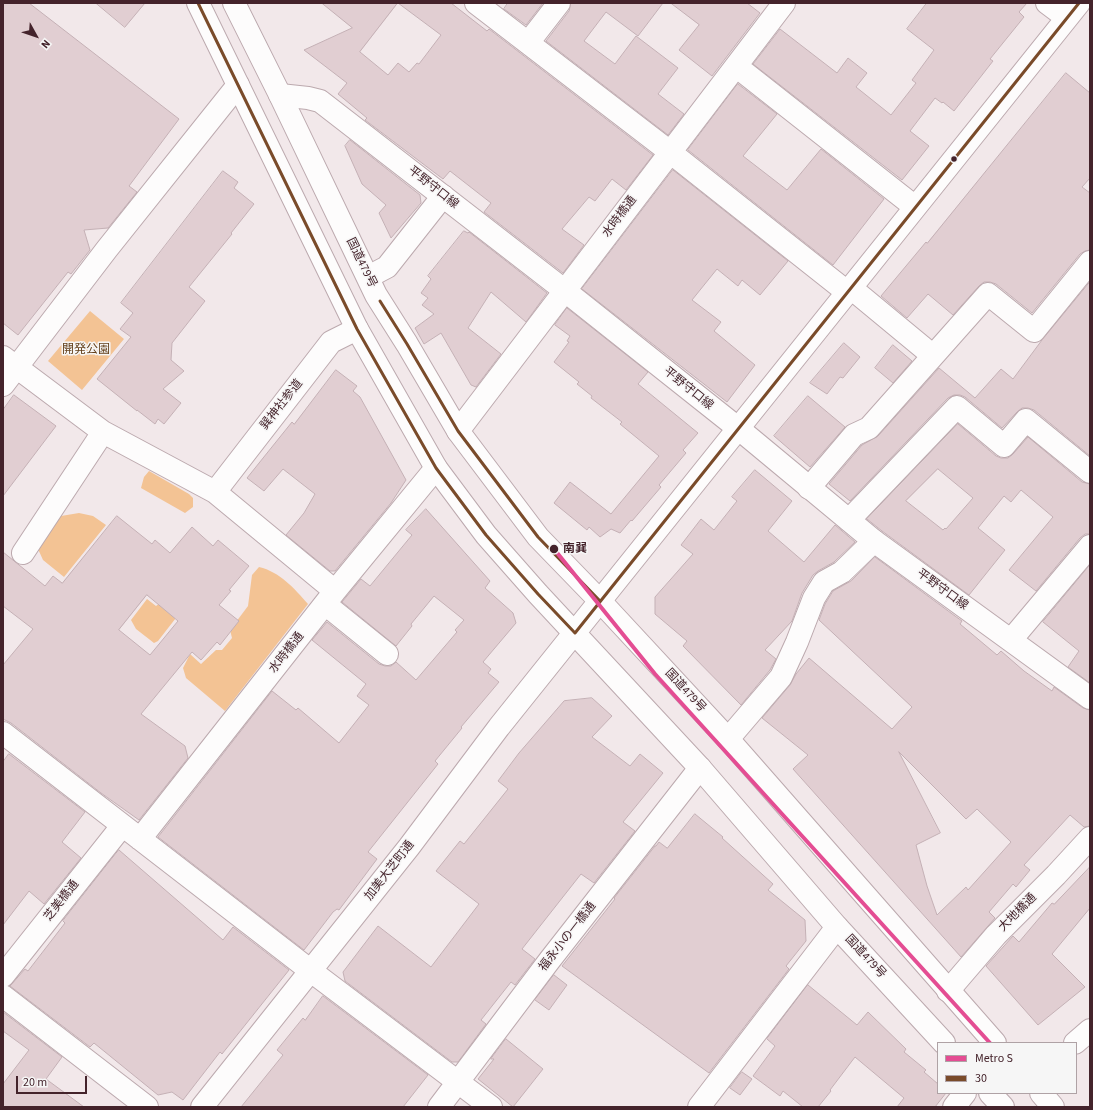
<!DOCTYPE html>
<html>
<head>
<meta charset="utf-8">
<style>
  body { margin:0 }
  #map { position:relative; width:1093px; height:1110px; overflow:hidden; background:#f2e8ea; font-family:"Source Sans 3",sans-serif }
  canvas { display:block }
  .frame { position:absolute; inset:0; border:4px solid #44232b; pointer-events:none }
  .legend { position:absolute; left:937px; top:1042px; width:140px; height:52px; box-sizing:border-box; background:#f6f6f6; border:1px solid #afa2a5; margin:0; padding:5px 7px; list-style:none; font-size:12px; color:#44232b }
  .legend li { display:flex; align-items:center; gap:8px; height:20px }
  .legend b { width:20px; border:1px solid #afa2a5 }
  .north { position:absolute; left:16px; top:16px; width:40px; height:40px; -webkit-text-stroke:3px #f6f6f6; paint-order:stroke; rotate:130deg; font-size:11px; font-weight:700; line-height:16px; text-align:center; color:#44232b }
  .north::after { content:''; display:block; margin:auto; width:14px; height:18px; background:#44232b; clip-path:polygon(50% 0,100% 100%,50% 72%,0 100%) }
  .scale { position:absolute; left:16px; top:1076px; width:71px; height:18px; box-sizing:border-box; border:2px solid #44232b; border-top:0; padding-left:5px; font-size:12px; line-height:14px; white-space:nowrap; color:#44232b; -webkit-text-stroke:3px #f6f6f6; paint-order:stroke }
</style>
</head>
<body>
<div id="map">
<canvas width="1093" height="1110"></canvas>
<div class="frame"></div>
<ul class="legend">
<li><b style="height:5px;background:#e44d93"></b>Metro S</li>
<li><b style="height:5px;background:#7a4b2a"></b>30</li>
</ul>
<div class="north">N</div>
<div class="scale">20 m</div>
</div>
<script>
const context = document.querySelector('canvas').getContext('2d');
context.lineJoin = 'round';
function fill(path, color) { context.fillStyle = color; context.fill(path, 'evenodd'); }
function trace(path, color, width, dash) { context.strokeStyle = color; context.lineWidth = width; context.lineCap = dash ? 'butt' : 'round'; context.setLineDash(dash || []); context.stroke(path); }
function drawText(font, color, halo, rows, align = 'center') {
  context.font = font + ' "Source Sans 3","Noto Sans JP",sans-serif'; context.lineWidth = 3; context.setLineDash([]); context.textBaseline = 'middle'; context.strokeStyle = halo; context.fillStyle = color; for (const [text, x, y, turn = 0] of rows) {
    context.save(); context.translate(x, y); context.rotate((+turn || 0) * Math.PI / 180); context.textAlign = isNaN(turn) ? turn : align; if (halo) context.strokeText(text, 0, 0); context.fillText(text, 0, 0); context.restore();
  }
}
const green = new Path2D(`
  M90 311 124 339 82 390 48 361Z
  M149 471 189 494 193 498V507L185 513 141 488 144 477Z
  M79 513 93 516 106 525 64 577 43 560 38 549 61 516Z
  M259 567C280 572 294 588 308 604L225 711 186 678 183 668 190 654 201 664 216 650H222L232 638 230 630 248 606 252 575Z
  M147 599 156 606 165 599 179 614 158 641 154 643 136 629 131 620Z`);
const building = new Path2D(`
  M3 3H29L179 119 129 186 137 192 108 228 84 230 90 250 71 274 68 272 18 335 3 323Z
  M96 3H145L125 27Z
  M322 3H451L487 31 489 29 653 155 626 190 612 179 595 201 589 197 562 229 584 245 563 273 484 212 491 203 450 171 443 179 365 120 367 118 338 94 347 83 304 50 352 28ZM398 3 441 35 419 64 417 63 409 72 398 63 388 75 360 52Z
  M508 3H543L526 25 504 9Z
  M571 3H663L638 36 606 12 584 41 615 64 636 36 678 68 658 94 684 114 668 135 546 41 569 11Z
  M671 3H747L760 13 712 76 679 50 699 25Z
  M927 3H1027L1019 12 1024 17 990 59 993 61 954 111 943 102 942 103 935 98 910 131 929 146 902 180 753 64 780 29 837 73 848 58 867 73 856 87 891 115 916 83 912 80 934 50 907 29Z
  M1066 73 1090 93V178L1082 187 1090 193V250L1085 251 1080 254 1032 313 996 284 990 282H984L979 286 953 315 928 294 907 318 881 296 926 242 927 243Z
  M738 84 777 114 743 156 787 190 821 149 884 199 833 265 688 150Z
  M350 140 420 195 421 203 391 238 379 213 386 205 362 184 345 146Z
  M673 170 788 261 760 295 742 280 738 286 717 269 692 300 721 322 714 331 755 365 727 402 582 289Z
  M223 171 238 182 234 188 254 204 231 233 232 234 189 287 205 301 172 343 171 360 184 371 163 389 181 403 164 424 158 419 155 424 137 410V411L97 379 131 337 120 329 133 313 121 303Z
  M464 231 468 233 469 232 547 293 526 322 491 292 468 328 501 354 476 387 471 385 441 333 424 344 415 328 434 314 422 305 428 298 421 293 431 279 428 276Z
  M1090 282V456L1034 410 1028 408H1022L1017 412 1002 428 965 397 960 395H954L948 398 850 501 829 484 862 445 878 436 939 368 975 398 1001 369 1013 379 1042 340Z
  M567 308 648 372 638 384 698 433 683 450 686 453 659 485 661 487 632 521 631 520 620 533 611 529 600 537 589 527 587 530 554 503 570 482 611 514 659 456 620 424 622 422 591 398 592 396 577 384 579 382 554 362 569 342 567 341 570 336 555 325Z
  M844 343 860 357 843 378 840 377 827 394 810 383Z
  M893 345 912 361 893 383 875 368Z
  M336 370 357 386 353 391 360 397 406 480 391 503 335 571H330L286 535 304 513 315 494 283 469 264 491 247 478 292 422 294 424Z
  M14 395 56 426 3 496V410Z
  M808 396 845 427 810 467 774 436Z
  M958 424 996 456 1001 458H1008L1013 454 1028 437 1082 482 1090 484V534H1085L1080 538 1036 591 1009 570 1053 517 1021 490 1011 502 1004 496 978 528 1005 550 969 595 882 531 867 519ZM938 469 973 498 946 529 945 528 943 530 906 501Z
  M755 470 792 501 768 531 804 562 835 525 855 542 834 562 818 571 813 575 802 593 792 621 765 650 776 659 770 670 741 705 683 646 687 641 655 614V597L693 554 681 545 701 519 714 530 737 501 732 497Z
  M426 509 490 581 485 588 513 613 516 623 483 662 491 669 488 673 499 682 461 727 462 728 435 761 438 764 368 852 377 859 339 910 337 909 333 912 304 950 158 837 272 691 296 710 298 708 339 743 369 705 357 696 366 684 312 640 327 622 379 664 385 666H391L396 662 416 680 457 632 455 630 464 620 434 596 411 624 412 626 396 646 342 602 361 579 370 586 412 535 406 530Z
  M117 516 152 544 155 540 170 553 192 527 213 546 218 540 249 566 229 590 231 591 219 605 239 621 220 645 217 642 201 660 192 652 141 714 185 746 188 758 139 820 101 793 11 723 3 719V665L33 629 3 606V552L45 586 53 576 62 583ZM147 595 178 621 150 655 119 630Z
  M875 557 955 616 962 621 960 624 997 655 1001 651 1024 671 1052 691 1054 687 1083 708 1090 710V826L1084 827 1070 815 1024 865 1030 870 1016 887 1013 884 989 912 995 918 961 957 793 769 808 755 762 718 790 685 796 674 809 658 892 729 912 707 819 620 825 604 833 591 851 581ZM899 752 966 819 977 809 1011 842 968 890 966 887 937 915 927 886 916 845 940 833Z
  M1090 565V683L1068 667 1079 651 1043 622Z
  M592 698 612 716 592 737 630 766 640 754 663 773 623 822 635 831 594 883 581 874 522 949 535 959 515 985 511 982 481 1020 486 1024 458 1062H452L345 981 343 972 378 926 431 967 479 904 436 871 460 841 464 844 508 789 498 781 519 753 564 701Z
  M9 754 85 812 62 842 81 858 44 904 29 891 3 925V762Z
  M695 814 723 837 722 838 773 884 768 890 805 920 806 941 786 966 789 969 709 1073 562 966 615 899 614 898 655 846H656L659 842 667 848Z
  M119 850 223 940 233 927 289 970 222 1054 220 1052 183 1100 172 1092 158 1095 94 1043 90 1047 10 986 25 969 28 971 65 923 63 921Z
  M1090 867V908L1052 954 1085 987 1038 1025 986 966 1013 936 1019 942 1052 903 1054 904Z
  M554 975 567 985 549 1010 535 1000Z
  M808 985 857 1025 868 1012 906 1049 904 1052 926 1070 924 1072 938 1084V1093H946L935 1107H897L904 1098 855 1057 830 1090 831 1091 818 1107H803L783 1091 780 1096 753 1076 775 1046 767 1039Z
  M323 996 428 1075 403 1107H241L283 1055 277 1050 303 1018 305 1020Z
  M3 1012 62 1057 46 1079 84 1107H3V1084L29 1050 3 1031Z
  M506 1039 543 1069 513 1107 478 1079 494 1059H491Z
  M742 1072 752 1079 740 1095 730 1088Z`);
const minor = new Path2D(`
  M476 3 670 152 847 292
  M1047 3 1067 18
  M528 43 559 3
  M736 66 915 207
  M368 277 387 267 443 196
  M851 288 932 355
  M3 357 103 432 215 492 335 591
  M3 385 107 249 238 85
  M458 431 784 3
  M809 488 854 435 869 428 988 294 1034 331 1090 262
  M215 492 331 342 357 329
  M849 520 957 407 1004 446 1026 420 1090 472
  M23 553 103 432
  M325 604 387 654
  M1011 640 1090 546
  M3 733 311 971 491 1107
  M728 739 781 677 797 642 814 598 824 582 842 572 874 541
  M140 839 335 591 436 468
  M3 976 122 826
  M948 991 996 935 1056 875 1090 838
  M3 996 147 1107
  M1075 1043 1090 1030
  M202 1107 409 847 499 727 1079 3
  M439 1107 549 961 700 768
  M699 1107 837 927
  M954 1107 965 1093`);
const major = new Path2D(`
  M280 95 308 98 320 101 564 290 739 429 874 541 1090 698`);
const highway = new Path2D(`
  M198 3 357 329 436 468 486 535 538 594 700 768 837 927 944 1043
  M234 3 280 95 376 295 407 344 458 431 538 537 600 601 728 739 995 1043
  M990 1093 1003 1107
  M1041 1093 1053 1107`);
const bus1 = new Path2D(`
  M198 3 357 329 436 468 486 535 538 594 575 633 1079 3
  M380 301 407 344 458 431 538 537 600 601`);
const metro1 = new Path2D(`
  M554 549 655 674 990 1043`);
const markers = [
  [954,159,3.5,"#44232b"],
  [554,549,5,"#44232b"]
];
const streetNames = [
  ["平野守口線",433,188,38],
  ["水時橋通",620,217,-53],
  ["国道479号",361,263,64],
  ["平野守口線",688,389,39],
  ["巽神社参道",282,405,-52],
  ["平野守口線",942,590,36],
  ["水時橋通",287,653,-52],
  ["国道479号",685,691,47],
  ["加美大芝町通",390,871,-52],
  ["芝美橋通",62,901,-52],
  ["大地橋通",1018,913,-45],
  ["福永小の一橋通",568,937,-52],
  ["国道479号",865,957,47]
];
const parkNames = [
  ["開発公園",86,350]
];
const stopNames = [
  ["南巽",563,549]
];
fill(green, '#f3c394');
fill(building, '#e1ced2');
trace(building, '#c4b0b5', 1);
trace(minor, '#bca9ae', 24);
trace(major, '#bca9ae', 24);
trace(highway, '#bca9ae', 24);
trace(minor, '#fdfcfc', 22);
trace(major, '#fdfcfc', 22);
trace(highway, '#fdfcfc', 22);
trace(bus1, '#7a4b2a', 3);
trace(metro1, '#e44d93', 4);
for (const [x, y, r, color] of markers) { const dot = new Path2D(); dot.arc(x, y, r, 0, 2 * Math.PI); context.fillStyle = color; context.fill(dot); trace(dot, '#f6f6f6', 1.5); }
drawText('12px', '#44232b', '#f6f6f6', streetNames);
drawText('12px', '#64411c', '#f6f6f6', parkNames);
drawText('bold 12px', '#44232b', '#f6f6f6', stopNames, 'left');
</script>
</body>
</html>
